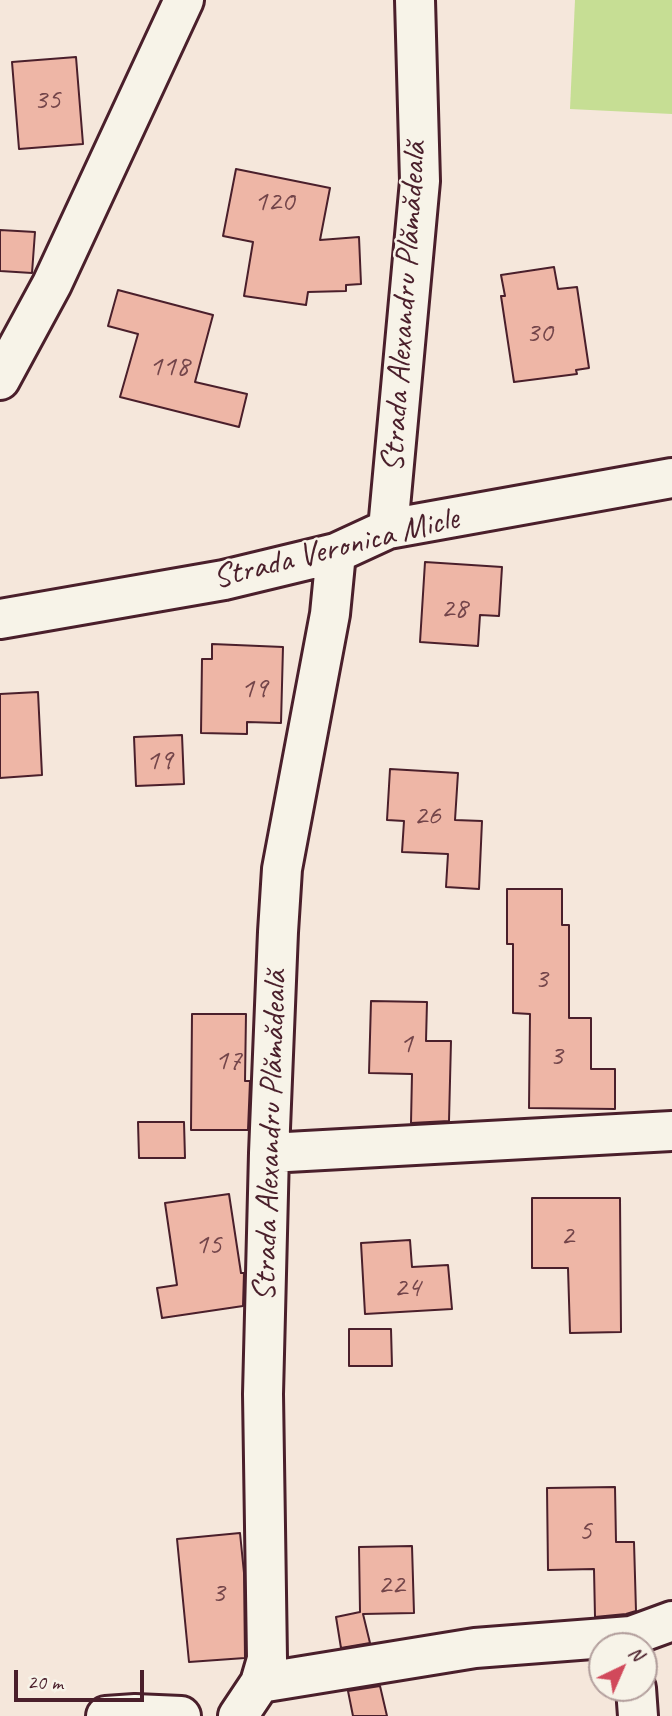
<!DOCTYPE html>
<html>
<head>
<meta charset="utf-8">
<style>
  body { margin:0 }
  #map { position:relative; width:672px; height:1716px; overflow:hidden; background:#f5e7db; font-family:Caveat,sans-serif }
  canvas { display:block }
  .north { position:absolute; left:588px; top:1632px; width:70px; height:70px; box-sizing:border-box; background:#f7f3e8; border:2px solid #b29e9c; border-radius:50%; rotate:44deg; font-size:19px; font-weight:700; line-height:28px; text-align:center; color:#4a1f2b }
  .north::after { content:''; display:block; margin:auto; width:24px; height:32px; background:#d1495b; clip-path:polygon(50% 0,100% 100%,50% 72%,0 100%) }
  .scale { position:absolute; left:14px; top:1670px; width:130px; height:32px; box-sizing:border-box; border:4px solid #4a1f2b; border-top:0; padding-left:9px; font-size:21px; line-height:24px; white-space:nowrap; color:#4a1f2b; -webkit-text-stroke:5px #f7f3e8; paint-order:stroke }
</style>
</head>
<body>
<div id="map">
<canvas width="672" height="1716"></canvas>
<div class="north">N</div>
<div class="scale">20 m</div>
</div>
<script>
const context = document.querySelector('canvas').getContext('2d');
context.lineJoin = 'round';
function fill(path, color) { context.fillStyle = color; context.fill(path, 'evenodd'); }
function trace(path, color, width, dash) { context.strokeStyle = color; context.lineWidth = width; context.lineCap = dash ? 'butt' : 'round'; context.setLineDash(dash || []); context.stroke(path); }
function drawText(font, color, halo, rows, align = 'center') {
  context.font = font + ' Caveat,sans-serif'; context.lineWidth = 5; context.setLineDash([]); context.textBaseline = 'middle'; context.strokeStyle = halo; context.fillStyle = color; for (const [text, x, y, turn = 0] of rows) {
    context.save(); context.translate(x, y); context.rotate((+turn || 0) * Math.PI / 180); context.textAlign = isNaN(turn) ? turn : align; if (halo) context.strokeText(text, 0, 0); context.fillText(text, 0, 0); context.restore();
  }
}
const green = new Path2D(`
  M575 0H672V114L570 109Z`);
const building = new Path2D(`
  M76 57 83 144 19 149 12 62Z
  M236 169 330 188 320 240 359 237 361 284 346 285V291L308 292 306 305 244 296 253 242 223 236Z
  M0 230 35 232 32 273 0 271Z
  M554 267 558 289 577 287 589 368 576 370 577 374 514 382 501 296H505L501 275Z
  M118 290 213 315 195 382 247 394 239 427 120 397 138 334 108 326Z
  M425 562 502 567 499 616 480 615 478 646 420 642Z
  M212 644 283 647 281 723 247 722V734L201 733 202 659H212Z
  M38 692 42 775 0 778V694Z
  M182 735 184 784 136 786 134 737Z
  M390 769 458 773 455 820 482 821 479 889 446 887 448 854 402 852 404 821 387 820Z
  M507 889H562V925H569V1018H591V1069H615V1109L529 1108 530 1014 513 1013V944H507Z
  M371 1001 427 1002 426 1041H451L449 1121 411 1123 412 1074 369 1073Z
  M192 1014H246L245 1081H250L248 1130H191Z
  M138 1122H184L185 1158H139Z
  M229 1194 241 1273H244L243 1306 162 1318 157 1288 177 1285 165 1203Z
  M532 1198H620L621 1332 570 1333 568 1268H532Z
  M410 1240 412 1267 448 1265 452 1309 365 1314 361 1243Z
  M349 1329H391L392 1366H349Z
  M615 1487 616 1542H634L636 1611 626 1614 595 1617 594 1569 548 1570 547 1488Z
  M240 1533 244 1573 245 1658 189 1662 177 1539Z
  M412 1546 414 1613 363 1614 370 1643 341 1648 336 1617 360 1612 359 1547Z
  M380 1686 387 1716H353L348 1691Z`);
const minor = new Path2D(`
  M0 380 52 284 184 0
  M388 529 420 181 415 0
  M0 619 224 580 336 553 388 529 672 478
  M269 1153 672 1131
  M260 1683 475 1648 631 1636 672 1621
  M636 1688 638 1716
  M106 1716 135 1714 181 1716
  M238 1716 260 1683 267 1659 263 1394 269 1153 278 932 282 869 330 614 336 553`);
const numberNames = [
  ["35",47,100],
  ["120",274,202],
  ["30",539,333],
  ["118",169,367],
  ["28",454,609],
  ["19",254,689],
  ["19",159,761],
  ["26",427,816],
  ["3",541,979],
  ["1",406,1044],
  ["3",556,1056],
  ["17",228,1061],
  ["2",567,1236],
  ["15",208,1245],
  ["24",407,1288],
  ["5",585,1531],
  ["22",391,1585],
  ["3",218,1593]
];
const streetNames = [
  ["Strada Alexandru Plămădeală",405,307,-86],
  ["Strada Veronica Micle",336,549,-14],
  ["Strada Alexandru Plămădeală",271,1136,-88]
];
fill(green, '#c6de94');
fill(building, '#eeb6a6');
trace(building, '#4a1f2b', 2);
trace(minor, '#4a1f2b', 44);
trace(minor, '#f7f3e8', 38);
drawText('30px', '#73454a', null, numberNames);
drawText('33px', '#4a1f2b', '#f7f3e8', streetNames);
</script>
</body>
</html>
